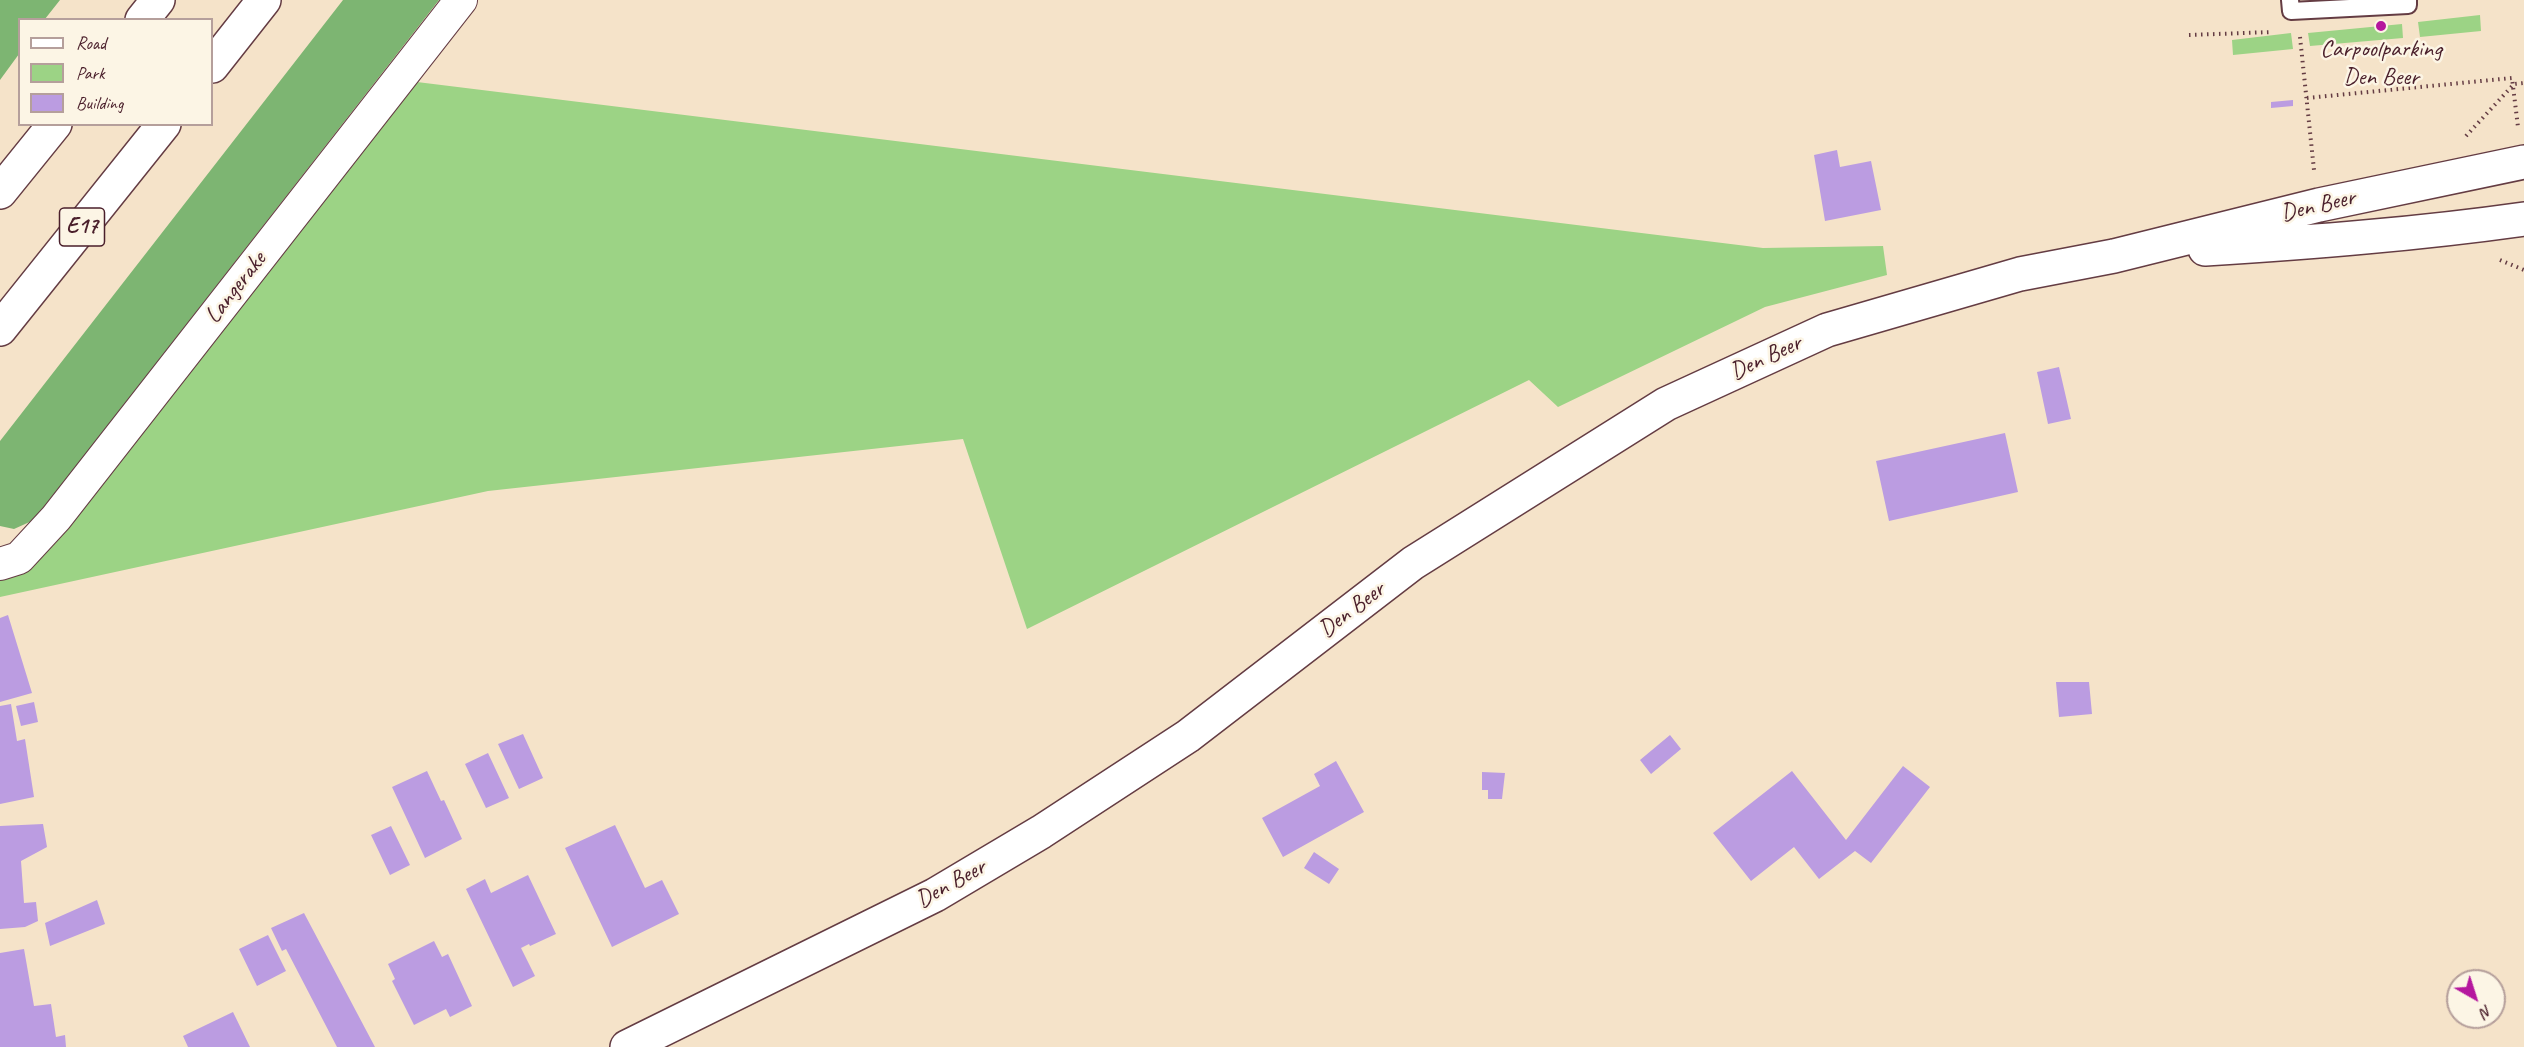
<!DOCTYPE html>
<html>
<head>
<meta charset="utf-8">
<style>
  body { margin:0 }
  #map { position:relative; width:2524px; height:1047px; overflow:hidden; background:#f5e3c9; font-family:Caveat,sans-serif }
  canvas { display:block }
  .legend { position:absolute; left:18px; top:18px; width:195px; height:108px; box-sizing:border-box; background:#fcf5e5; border:2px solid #b59f9b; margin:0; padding:8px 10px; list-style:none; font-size:18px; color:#4a1f2b }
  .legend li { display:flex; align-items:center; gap:12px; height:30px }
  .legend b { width:30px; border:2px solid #b59f9b }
  .north { position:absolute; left:2446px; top:969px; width:60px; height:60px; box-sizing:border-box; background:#fcf5e5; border:2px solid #b59f9b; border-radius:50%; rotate:141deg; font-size:16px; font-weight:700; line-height:24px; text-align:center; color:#4a1f2b }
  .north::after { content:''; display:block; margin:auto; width:21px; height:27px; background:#b5179e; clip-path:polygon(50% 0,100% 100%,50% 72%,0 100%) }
</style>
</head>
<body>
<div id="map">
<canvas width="2524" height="1047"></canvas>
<ul class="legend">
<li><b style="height:8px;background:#fff"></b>Road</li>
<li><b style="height:16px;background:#9cd385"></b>Park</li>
<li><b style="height:16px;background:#bb9ce1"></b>Building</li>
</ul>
<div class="north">N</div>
</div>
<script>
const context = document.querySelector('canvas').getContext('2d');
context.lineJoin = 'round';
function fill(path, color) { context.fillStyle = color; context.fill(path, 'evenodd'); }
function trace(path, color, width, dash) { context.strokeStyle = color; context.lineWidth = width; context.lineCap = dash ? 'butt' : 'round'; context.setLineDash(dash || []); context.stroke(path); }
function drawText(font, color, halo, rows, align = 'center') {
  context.font = font + ' Caveat,sans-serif'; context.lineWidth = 5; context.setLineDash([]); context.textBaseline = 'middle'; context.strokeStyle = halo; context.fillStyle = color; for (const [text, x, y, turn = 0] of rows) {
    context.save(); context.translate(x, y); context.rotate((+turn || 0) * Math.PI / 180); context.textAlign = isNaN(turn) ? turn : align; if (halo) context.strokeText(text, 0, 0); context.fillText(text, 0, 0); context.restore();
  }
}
const green = new Path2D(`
  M2480 15 2481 31 2420 37 2418 22Z
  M2402 24 2403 38 2310 46 2308 33Z
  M2291 33 2293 49 2233 55 2232 40Z
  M417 82 1763 248 1883 246 1887 275 1765 307 1558 407 1529 380 1027 629 963 439 488 491 0 597V578Z`);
const forest = new Path2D(`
  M0 0H60L45 19 20 20 19 54 0 80Z
  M343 0H439L34 520 14 529 0 526V441Z`);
const building = new Path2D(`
  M2293 100V106L2271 108V102Z
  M1837 150 1840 167 1871 161 1881 210 1825 221 1814 155Z
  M2059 367 2071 419 2048 424 2037 372Z
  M2005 433 2018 492 1889 521 1876 461Z
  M8 615 32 693 0 702V618Z
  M2056 682H2089L2092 714 2059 717Z
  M34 702 38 722 21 726 16 706Z
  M11 704 17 741 25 739 34 797 0 804V706Z
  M523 734 543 778 519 789 498 744Z
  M1670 735 1681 749 1651 774 1640 760Z
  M488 753 509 798 486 808 465 764Z
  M1336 761 1364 812 1283 857 1262 818 1320 786 1314 774Z
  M1903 766 1930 787 1871 863 1855 851 1819 879 1794 847 1751 881 1713 833 1792 771 1846 840Z
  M427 771 441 801 444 800 462 839 425 858 392 787Z
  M1482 772 1505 773 1502 799H1488V790H1482Z
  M43 824 47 847 21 861 24 903 36 902 38 921 25 927 0 929V826Z
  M615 825 645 888 662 880 679 914 612 947 565 848Z
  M391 826 410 865 390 875 371 835Z
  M1314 852 1339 869 1329 884 1304 868Z
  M528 875 556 934 530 946 529 944 521 948 535 976 513 987 466 889 485 879 491 893Z
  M97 900 105 924 50 946 45 923Z
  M304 913 375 1047H337L286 949 282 951 271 928Z
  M268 935 286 971 257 986 239 949Z
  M434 941 442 957 448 954 472 1006 450 1017 446 1009 414 1025 392 981 395 979 388 964Z
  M24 949 34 1006 51 1004 56 1037 65 1035 66 1047H0V953Z
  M233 1012 250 1047H188L183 1036Z`);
const path = new Path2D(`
  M2189 35 2272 32
  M2300 37 2314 170
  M2307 98 2512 78 2518 127
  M2466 136 2514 84 2524 83
  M2500 260 2524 270`);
const service = new Path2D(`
  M2290 0 2291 11 2408 5V0`);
const minor = new Path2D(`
  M0 564 19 558 56 518 461 0`);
const tertiary = new Path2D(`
  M2205 249C2312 242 2418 234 2524 219
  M627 1047 935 895 1041 832 1188 736 1413 563 1666 404 1827 330 2020 274 2114 256 2319 205 2524 162`);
const motorway = new Path2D(`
  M142 20 158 0
  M212 66 264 0
  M0 192 55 124
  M0 329 164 124`);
const markers = [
  [2381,26,6,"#b5179e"]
];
const shields = [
  [82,227,45]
];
const shieldNames = [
  ["E17",82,227]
];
const poiNames = [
  ["Carpoolparking",2381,50],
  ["Den Beer",2381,78]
];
const streetNames = [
  ["Den Beer",2318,206,-13],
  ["Langerake",236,288,-52],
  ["Den Beer",1766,358,-25],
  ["Den Beer",1352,610,-37],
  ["Den Beer",951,884,-29]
];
fill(green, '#9cd385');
fill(forest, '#7db572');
fill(building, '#bb9ce1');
trace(service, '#643c43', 20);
trace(minor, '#643c43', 34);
trace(tertiary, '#643c43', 36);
trace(motorway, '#643c43', 36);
trace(path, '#643c43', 4, [1.5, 4.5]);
trace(service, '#fff', 16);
trace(minor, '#fff', 32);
trace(tertiary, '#fff', 33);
trace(motorway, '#fff', 33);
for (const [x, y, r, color] of markers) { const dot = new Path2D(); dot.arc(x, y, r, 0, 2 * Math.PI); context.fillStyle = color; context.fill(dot); trace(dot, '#fcf5e5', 2); }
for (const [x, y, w] of shields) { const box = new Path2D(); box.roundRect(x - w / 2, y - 19, w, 38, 4.5); context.fillStyle = '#fcf5e5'; context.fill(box); trace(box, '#4a1f2b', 1.5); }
drawText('bold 22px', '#4a1f2b', null, shieldNames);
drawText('24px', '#4a1f2b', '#fcf5e5', poiNames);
drawText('24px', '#4a1f2b', '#fcf5e5', streetNames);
</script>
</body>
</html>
